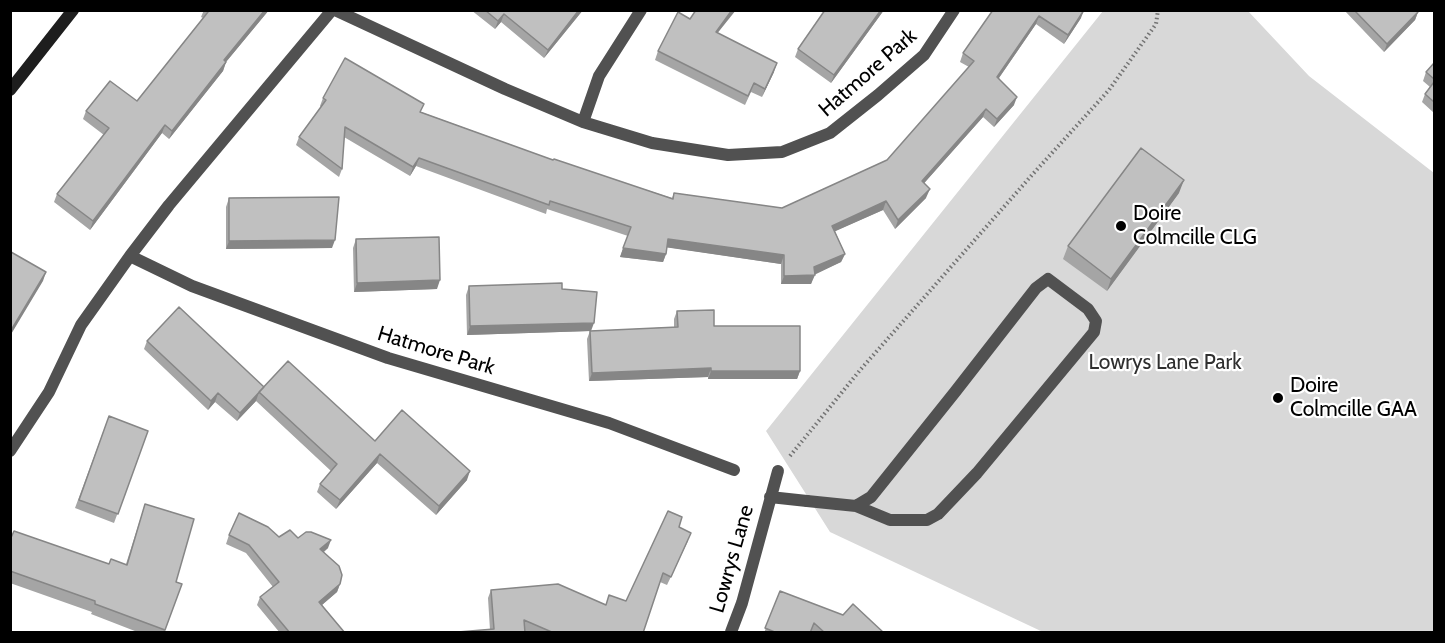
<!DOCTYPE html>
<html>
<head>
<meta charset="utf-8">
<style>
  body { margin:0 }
  #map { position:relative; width:1445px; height:643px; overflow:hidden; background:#fff; font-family:Cabin,sans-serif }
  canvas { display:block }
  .frame { position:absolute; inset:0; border:12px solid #000; pointer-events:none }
</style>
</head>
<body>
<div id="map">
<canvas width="1445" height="643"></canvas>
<div class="frame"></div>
</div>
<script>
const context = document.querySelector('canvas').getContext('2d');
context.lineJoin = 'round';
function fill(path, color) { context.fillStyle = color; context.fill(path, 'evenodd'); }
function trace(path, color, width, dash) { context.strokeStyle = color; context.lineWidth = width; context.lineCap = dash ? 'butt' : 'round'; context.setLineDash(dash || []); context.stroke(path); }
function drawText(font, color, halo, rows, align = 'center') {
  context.font = font + ' Cabin,sans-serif'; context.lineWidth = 4.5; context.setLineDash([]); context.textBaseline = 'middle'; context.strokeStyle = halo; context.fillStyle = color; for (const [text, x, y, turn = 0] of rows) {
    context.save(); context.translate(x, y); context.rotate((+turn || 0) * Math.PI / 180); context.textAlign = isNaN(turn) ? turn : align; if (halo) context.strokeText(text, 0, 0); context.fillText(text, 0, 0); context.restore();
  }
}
const green = new Path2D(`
  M1103 11H1248L1309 76 1434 173V632H1043L830 532 766 431Z`);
const path = new Path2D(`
  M790 456 861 369 1032 175 1109 90 1156 24 1158 10`);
const lane = new Path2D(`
  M807 501 856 506 890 520H927L938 514 977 473 1094 332 1096 321 1088 309 1048 279 1036 288 955 392 871 497 856 506`);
const street = new Path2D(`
  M335 10 505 89 583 122 652 143 728 155 782 152 830 133 878 95 924 55 954 10
  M583 122 599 76 641 10
  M130 256 192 286 388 358 609 423 734 470
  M10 451 49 392 81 325 130 256 169 205 332 10
  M770 497 807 501
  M731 632 742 603 778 471`);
const secondary = new Path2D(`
  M10 90 73 10`);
const wall = new Path2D(`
  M204 10H269L226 62 223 71 169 139 162 133 90 230 54 202 57 194 104 135 83 119 86 111 137 101 203 18 201 17Z
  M471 10H583L544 58 501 22 495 29Z
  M825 10H884L831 83 795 57 798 49Z
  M993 10 1081 18 1064 44 1036 24 999 78 1014 105 994 127 983 117 924 183 926 198 895 229 883 210 835 231 845 254 841 262 814 274 811 284H781V264L666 247V254L663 262 620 257 628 236 547 209 546 214 416 166 410 176 344 137 342 169 339 177 296 145 299 137 321 107 320 106 323 98 421 112 553 160 672 198 674 193 782 208 887 160 969 67 960 62 963 53Z
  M1344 10H1416L1418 12 1415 20 1384 52Z
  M718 33 774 72 762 97 751 92 745 105 655 60 658 51Z
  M1434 63V113L1422 102 1425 94 1430 87 1423 81 1426 72Z
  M1179 193 1107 291 1063 259 1068 246Z
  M229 198 332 248 226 249V207Z
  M356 239 437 289 354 292 353 248Z
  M469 286 562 289 591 331 674 327V319L677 311 714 326 800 371 797 379H708V377L589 381 587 339 590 331 467 335 466 295Z
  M147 341 264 387 375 441 467 480 436 515 377 463 336 509 317 492 320 484 331 471 256 401 237 421 215 402 208 410 144 349Z
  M109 416 148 431 114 523 75 508Z
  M145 504 176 582 182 584 164 633H140L91 614 92 612 10 583V540L109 564H126Z
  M679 527 688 541 667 585 660 582 643 633H529L525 631 490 630 488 598 491 590 606 605 626 601Z
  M229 535 298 538 328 548 324 552 340 584 337 592 322 605 345 633H280L257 605 260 597 273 587 246 553 226 544Z
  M780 591 884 633H812L811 631V633H764Z`);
const shadedWall = new Path2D(`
  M265 10H269L221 68 224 60Z
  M579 10H583L544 58 548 50Z
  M732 10H736L712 40 716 32Z
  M881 10H884L831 83 834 75Z
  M1084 10 1081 18 1064 44 1068 35Z
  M1418 12 1415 20 1384 52 1387 44Z
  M504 14 501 22 495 29 498 21Z
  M1039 16 1036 24 994 85 997 77Z
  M226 62 223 71 169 139 172 131Z
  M777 63 774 72 762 97 765 89Z
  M1017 97 1014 105 994 127 997 119Z
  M986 109 983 117 919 189 922 181Z
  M165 125 162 133 90 230 93 221Z
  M419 158 416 166 410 176 413 167Z
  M1184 180 1179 193 1107 291 1111 279Z
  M930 189 926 198 895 229 898 220Z
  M886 201 883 210 829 234 832 226Z
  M668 239 784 255 781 264 664 247Z
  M335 240 332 248 226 249 229 241Z
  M623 248 666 254 663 262 620 257Z
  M845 254 841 262 812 276 815 275 811 284H781L784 276 814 267Z
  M46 272 43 281 10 336V332Z
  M440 280 437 289 354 292 357 283Z
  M594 323 591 331 467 335 470 326Z
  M711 368 708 377 589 381 592 373Z
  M711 371H800L797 379H708Z
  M259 392 256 401 237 421 240 413Z
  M218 393 215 402 208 410 211 401Z
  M380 454 377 463 336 509 340 500Z
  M470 471 467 480 436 515 439 506Z
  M331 540 328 548 317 557 320 549Z
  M340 584 337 592 316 610 319 602Z`);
const building = new Path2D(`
  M207 10H265L224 60 226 62 172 131 165 125 93 221 57 194 109 128 86 111 110 81 137 101 208 12Z
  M485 10H579L548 50 504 14 498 21Z
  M696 10H732L716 32 777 63 765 89 754 83 748 96 658 51 678 12 690 19Z
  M825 10H881L834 75 798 49Z
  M993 10H1084L1068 35 1039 16 997 77 1017 97 997 119 986 109 922 181 930 189 898 220 886 201 832 226 845 254 814 267 815 275 784 276V255L668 239 666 254 623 248 631 227 550 201 549 205 419 158 413 167 345 127 342 169 299 137 326 100 323 98 345 58 424 104 420 112 553 160 554 159 673 199 674 193 782 208 887 160 974 61 963 53Z
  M1354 10H1416L1418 12 1387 44Z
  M1434 63V79L1426 72Z
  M1434 82V102L1425 94Z
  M1141 148 1184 180 1111 279 1068 246Z
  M339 197 335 240 229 241V198Z
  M439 237 440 280 357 283 356 239Z
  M11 252 46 272 10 332V253Z
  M562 283V289L597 292 594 323 470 326 469 286Z
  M179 307 264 387 240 413 218 393 211 401 147 341Z
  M714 310V326H800V371H711V368L592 373 590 331 678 327 677 311Z
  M288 361 375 441 402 410 470 471 439 506 380 454 340 500 320 484 337 464 259 392Z
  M109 416 148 431 118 514 79 500Z
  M145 504 194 519 176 582 182 584 165 630 95 604V601L10 571V540L14 531 109 564 111 559 127 565Z
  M668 511 682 517 679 527 691 533 671 577 663 573 643 633H554L524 620 525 633H446L494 629 491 590 558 584 606 605 609 595 626 601Z
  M239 513 268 527 279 537 290 530 298 538 306 532H311L331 540 320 549 339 566 342 575 340 584 319 602 345 633H290L260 597 279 582 249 545 229 535Z
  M780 591 843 615 853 604 884 633H825L814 623 810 633H777L765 628Z`);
const markers = [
  [1121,226,6,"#000"],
  [1278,398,6,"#000"]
];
const streetNames = [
  ["Hatmore Park",868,73,-41],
  ["Hatmore Park",436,351,17],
  ["Lowrys Lane",732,559,-74]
];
const poiNames = [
  ["Doire",1133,214],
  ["Colmcille CLG",1133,238],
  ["Doire",1290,386],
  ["Colmcille GAA",1290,410]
];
const parkNames = [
  ["Lowrys Lane Park",1165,363]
];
fill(green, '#d8d8d8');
trace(path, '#737373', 4, [1.5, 3]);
trace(lane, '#515151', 12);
trace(street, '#515151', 12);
trace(secondary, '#1e1e1e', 12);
fill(wall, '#a5a5a5');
fill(shadedWall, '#868686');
fill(building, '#c0c0c0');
trace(building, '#868686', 1.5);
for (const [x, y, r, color] of markers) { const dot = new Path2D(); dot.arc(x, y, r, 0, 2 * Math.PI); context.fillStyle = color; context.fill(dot); trace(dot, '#fff', 2); }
drawText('21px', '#000', '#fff', streetNames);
drawText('21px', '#000', '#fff', poiNames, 'left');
drawText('21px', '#2f2f2f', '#fff', parkNames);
</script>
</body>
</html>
